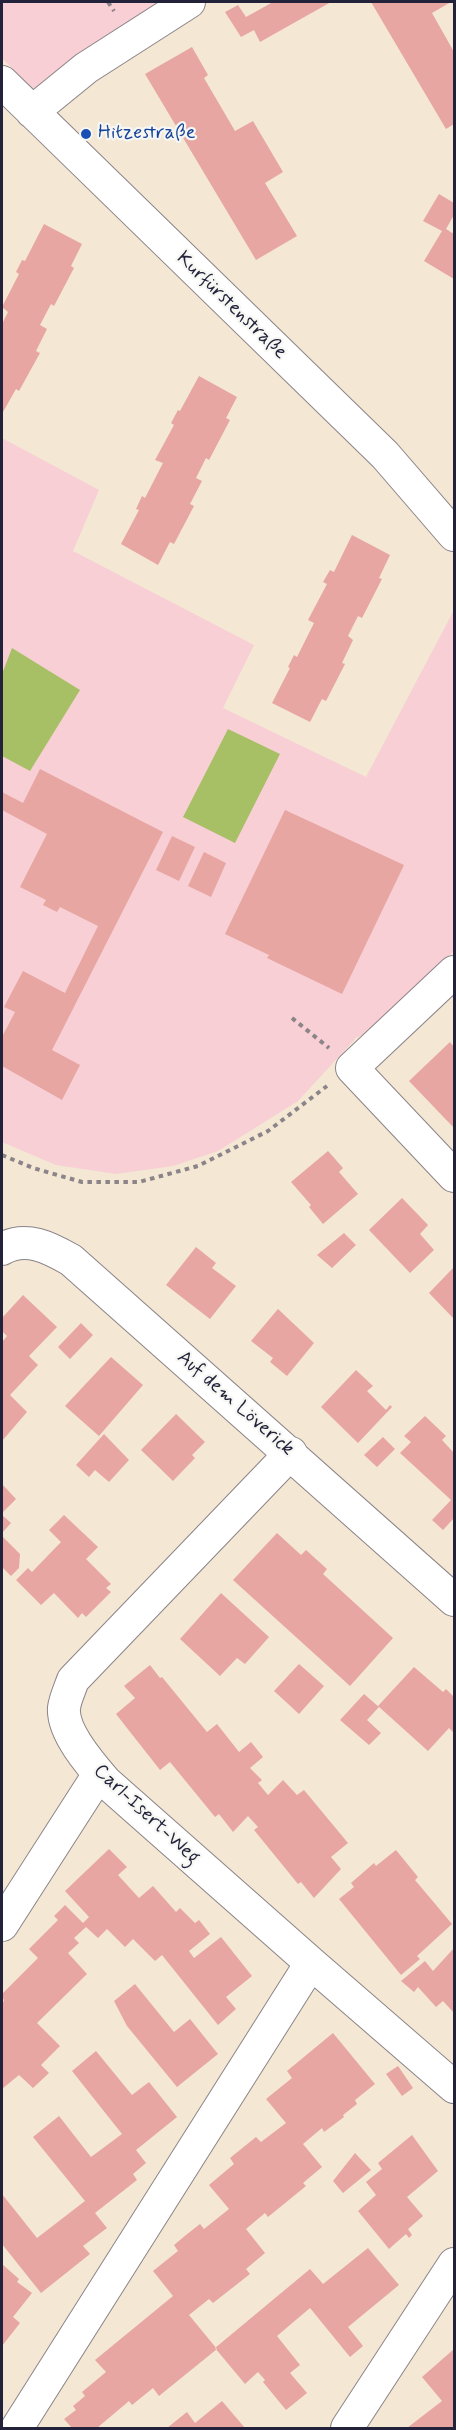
<!DOCTYPE html>
<html>
<head>
<meta charset="utf-8">
<style>
  body { margin:0 }
  #map { position:relative; width:456px; height:2430px; overflow:hidden; background:#f4e7d4; font-family:Mynerve,sans-serif }
  canvas { display:block }
  .frame { position:absolute; inset:0; border:3px solid #22223b; pointer-events:none }
</style>
</head>
<body>
<div id="map">
<canvas width="456" height="2430"></canvas>
<div class="frame"></div>
</div>
<script>
const context = document.querySelector('canvas').getContext('2d');
context.lineJoin = 'round';
function fill(path, color) { context.fillStyle = color; context.fill(path, 'evenodd'); }
function trace(path, color, width, dash) { context.strokeStyle = color; context.lineWidth = width; context.lineCap = dash ? 'butt' : 'round'; context.setLineDash(dash || []); context.stroke(path); }
function drawText(font, color, halo, rows, align = 'center') {
  context.font = font + ' Mynerve,sans-serif'; context.lineWidth = 4.5; context.setLineDash([]); context.textBaseline = 'middle'; context.strokeStyle = halo; context.fillStyle = color; for (const [text, x, y, turn = 0] of rows) {
    context.save(); context.translate(x, y); context.rotate((+turn || 0) * Math.PI / 180); context.textAlign = isNaN(turn) ? turn : align; if (halo) context.strokeText(text, 0, 0); context.fillText(text, 0, 0); context.restore();
  }
}
const built = new Path2D(`
  M2 2H166L33 89 2 58Z
  M2 438 99 490 73 551 254 645 223 708 366 777 454 610V951L364 1034 356 1038 298 1101 218 1151 173 1166 116 1174 56 1165 2 1142Z`);
const green = new Path2D(`
  M12 648 80 690 30 771 2 756V674Z
  M228 729 280 754 235 843 183 817Z`);
const building = new Path2D(`
  M273 2H331L260 42 254 30 241 37 225 12 238 5 246 17Z
  M371 2H451L432 13 454 52V124L446 129Z
  M192 47 208 75 204 78 235 131 253 121 283 172 265 183 297 236 256 260 145 74Z
  M439 194 454 203V215L446 229 454 234V279L424 261 442 231 423 221Z
  M44 224 82 244 71 266 74 268 54 306 51 304 40 325 47 329 36 351 40 353 19 391 16 389 3 412 2 411V324L8 312 2 307 19 274 16 272 22 260 25 261Z
  M199 376 237 397 226 418 230 420 209 460 206 458 196 478 202 481 190 504 194 506 174 544 170 542 158 565 121 544 139 510 136 509 142 496 145 498 163 463 155 460 174 425 171 423 178 410 180 411Z
  M352 535 390 555 379 578 382 579 362 618 358 616 348 636 353 640 342 663 345 664 326 701 322 699 310 722 272 703 290 668 288 667 294 655 297 657 314 623 308 620 327 584 323 582 330 570 334 572Z
  M40 769 163 832 52 1050 80 1065 62 1100 2 1066V1037L15 1012 4 1007 23 971 65 993 98 926 60 907 57 912 43 905 46 900 20 887 47 834 2 810V792L23 803Z
  M285 810 404 865 342 994 267 958 269 955 225 934Z
  M172 836 195 847 179 881 156 870Z
  M204 852 226 863 211 897 188 886Z
  M450 1042 454 1047V1128L409 1081Z
  M328 1151 343 1168 339 1172 358 1194 323 1224 309 1207 311 1205 291 1182Z
  M402 1198 428 1225 420 1234 434 1250 410 1273 369 1230Z
  M344 1233 356 1245 332 1268 317 1255Z
  M196 1247 216 1263 212 1268 236 1286 210 1319 166 1285Z
  M454 1267V1319L429 1293Z
  M23 1295 57 1327 29 1356 38 1365 10 1395 27 1412 2 1441V1342L7 1336 2 1331V1318Z
  M278 1309 314 1343 287 1376 270 1362 273 1358 251 1341Z
  M81 1323 93 1335 70 1359 58 1347Z
  M111 1357 143 1385 99 1436 65 1406Z
  M356 1370 373 1386 367 1391 386 1410 390 1405 392 1407 358 1443 321 1407Z
  M176 1414 205 1442 192 1455 195 1458 173 1481 141 1450Z
  M425 1416 446 1436 442 1440 454 1453V1518L443 1530 432 1520 451 1500 400 1453 411 1442 404 1436Z
  M104 1434 129 1460 109 1482 95 1470 89 1477 76 1465Z
  M383 1437 395 1449 377 1467 364 1455Z
  M2 1484 16 1499 2 1513Z
  M2 1515 11 1523 2 1533Z
  M64 1515 98 1547 86 1559 111 1584 106 1588 111 1592 86 1617 82 1613 78 1618 54 1593 41 1605 16 1580 28 1568 32 1572 61 1542 49 1530Z
  M277 1533 301 1555 306 1550 327 1569 323 1574 393 1638 350 1686 233 1580Z
  M2 1536 20 1554 19 1568 11 1576 2 1567Z
  M221 1593 269 1637 245 1664 237 1658 220 1676 180 1639Z
  M299 1664 324 1686 299 1714 274 1691Z
  M150 1665 160 1678 162 1677 207 1732 217 1724 239 1752 251 1742 263 1757 250 1768 262 1780 258 1783 268 1795 283 1780 297 1795 304 1790 348 1843 331 1857 341 1869 314 1898 301 1882 298 1884 254 1830 258 1827 248 1816 233 1832 219 1814 215 1817 170 1762 160 1770 116 1714 135 1698 124 1686Z
  M414 1667 443 1692 446 1689 454 1697V1733L449 1728 428 1751 378 1706Z
  M364 1694 379 1707 367 1720 381 1733 369 1745 340 1720Z
  M109 1849 127 1867 118 1875 139 1898 153 1886 176 1912 180 1908 195 1923 199 1920 210 1934 189 1951 194 1958 221 1937 252 1976 226 1997 236 2009 218 2025 162 1955 155 1961 133 1939 125 1947 107 1929 98 1938 86 1927 74 1938 79 1943 68 1953 87 1974 37 2023 60 2046 41 2065 49 2073 33 2088 19 2075 2 2089V2003L4 2001 2 1994 38 1958 29 1949 58 1920 54 1916 65 1905 83 1923 89 1917 65 1891Z
  M396 1850 418 1877 415 1880 452 1924 417 1956 420 1959 401 1975 339 1899 354 1887 351 1883 374 1863 376 1866Z
  M454 1948V2013L443 2001 436 2007 418 1987 414 1992 401 1981 425 1961 433 1971Z
  M135 1984 174 2032 190 2019 218 2054 177 2087 127 2026 114 2001Z
  M333 2033 375 2084 355 2100 357 2104 343 2115 344 2117 324 2132 322 2128 303 2144 322 2167 303 2183 306 2186 268 2217 265 2213 246 2229 265 2253 246 2269 250 2274 213 2303 209 2299 189 2315 217 2349 159 2396 153 2388 132 2405 129 2401 97 2428H72L64 2419 76 2410 73 2406 85 2396 82 2392 106 2372 95 2360 173 2296 153 2271 178 2251 174 2245 186 2235 200 2224 204 2229 229 2209 209 2185 234 2164 230 2158 256 2137 261 2142 286 2123 266 2099 292 2078 287 2071Z
  M96 2051 132 2095 149 2082 177 2117 136 2150 146 2163 133 2174 137 2180 95 2213 107 2228 83 2246 90 2254 41 2293 2 2244V2194L37 2238 85 2201 33 2137 59 2116 91 2157 122 2134 72 2071Z
  M398 2066 413 2088 402 2096 386 2074Z
  M412 2135 438 2171 407 2197 423 2216 408 2229 412 2235 409 2238 406 2234 389 2249 358 2211 376 2195 366 2182 382 2169 378 2163Z
  M355 2153 371 2170 343 2193 333 2181Z
  M368 2248 399 2285 348 2327 363 2346 350 2357 310 2308 277 2336 300 2365 290 2373 307 2393 286 2410 263 2382 265 2380 258 2372 245 2384 215 2348 310 2269 323 2284Z
  M2 2264 19 2279 17 2282 32 2293 13 2317 20 2323 2 2346Z
  M454 2349V2428H407L442 2401 422 2377Z
  M222 2401 245 2428H167L187 2412 195 2423Z`);
const path = new Path2D(`
  M108 2 114 11
  M292 1018 329 1048
  M2 1155 33 1168 82 1182H139L198 1166 268 1131 327 1086`);
const street = new Path2D(`
  M2 82 385 455 454 535
  M32 112 86 68 189 2
  M454 972 352 1068 454 1176
  M2 1249C26 1235 50 1248 71 1260L454 1600
  M291 1453 73 1680C70 1689 65 1699 64 1708 62 1732 91 1765 106 1782L311 1963 454 2087
  M2 1925 99 1774
  M17 2428 311 1963
  M347 2428 454 2264`);
const markers = [
  [86,134,6,"#1a4fb4"]
];
const transitNames = [
  ["Hitzestraße",98,134]
];
const streetNames = [
  ["Kurfürstenstraße",231,306,44],
  ["Auf dem Löverick",235,1404,41],
  ["Carl-Isert-Weg",146,1815,43]
];
fill(built, '#f7cfd4');
fill(green, '#a8c065');
fill(building, '#e7a6a2');
trace(street, '#8b8488', 34);
trace(path, '#8b8488', 4, [4.5, 4.5]);
trace(street, '#fff', 32);
for (const [x, y, r, color] of markers) { const dot = new Path2D(); dot.arc(x, y, r, 0, 2 * Math.PI); context.fillStyle = color; context.fill(dot); trace(dot, '#f6f6f2', 2); }
drawText('20px', '#164399', '#f6f6f2', transitNames, 'left');
drawText('20px', '#22223b', '#f6f6f2', streetNames);
</script>
</body>
</html>
